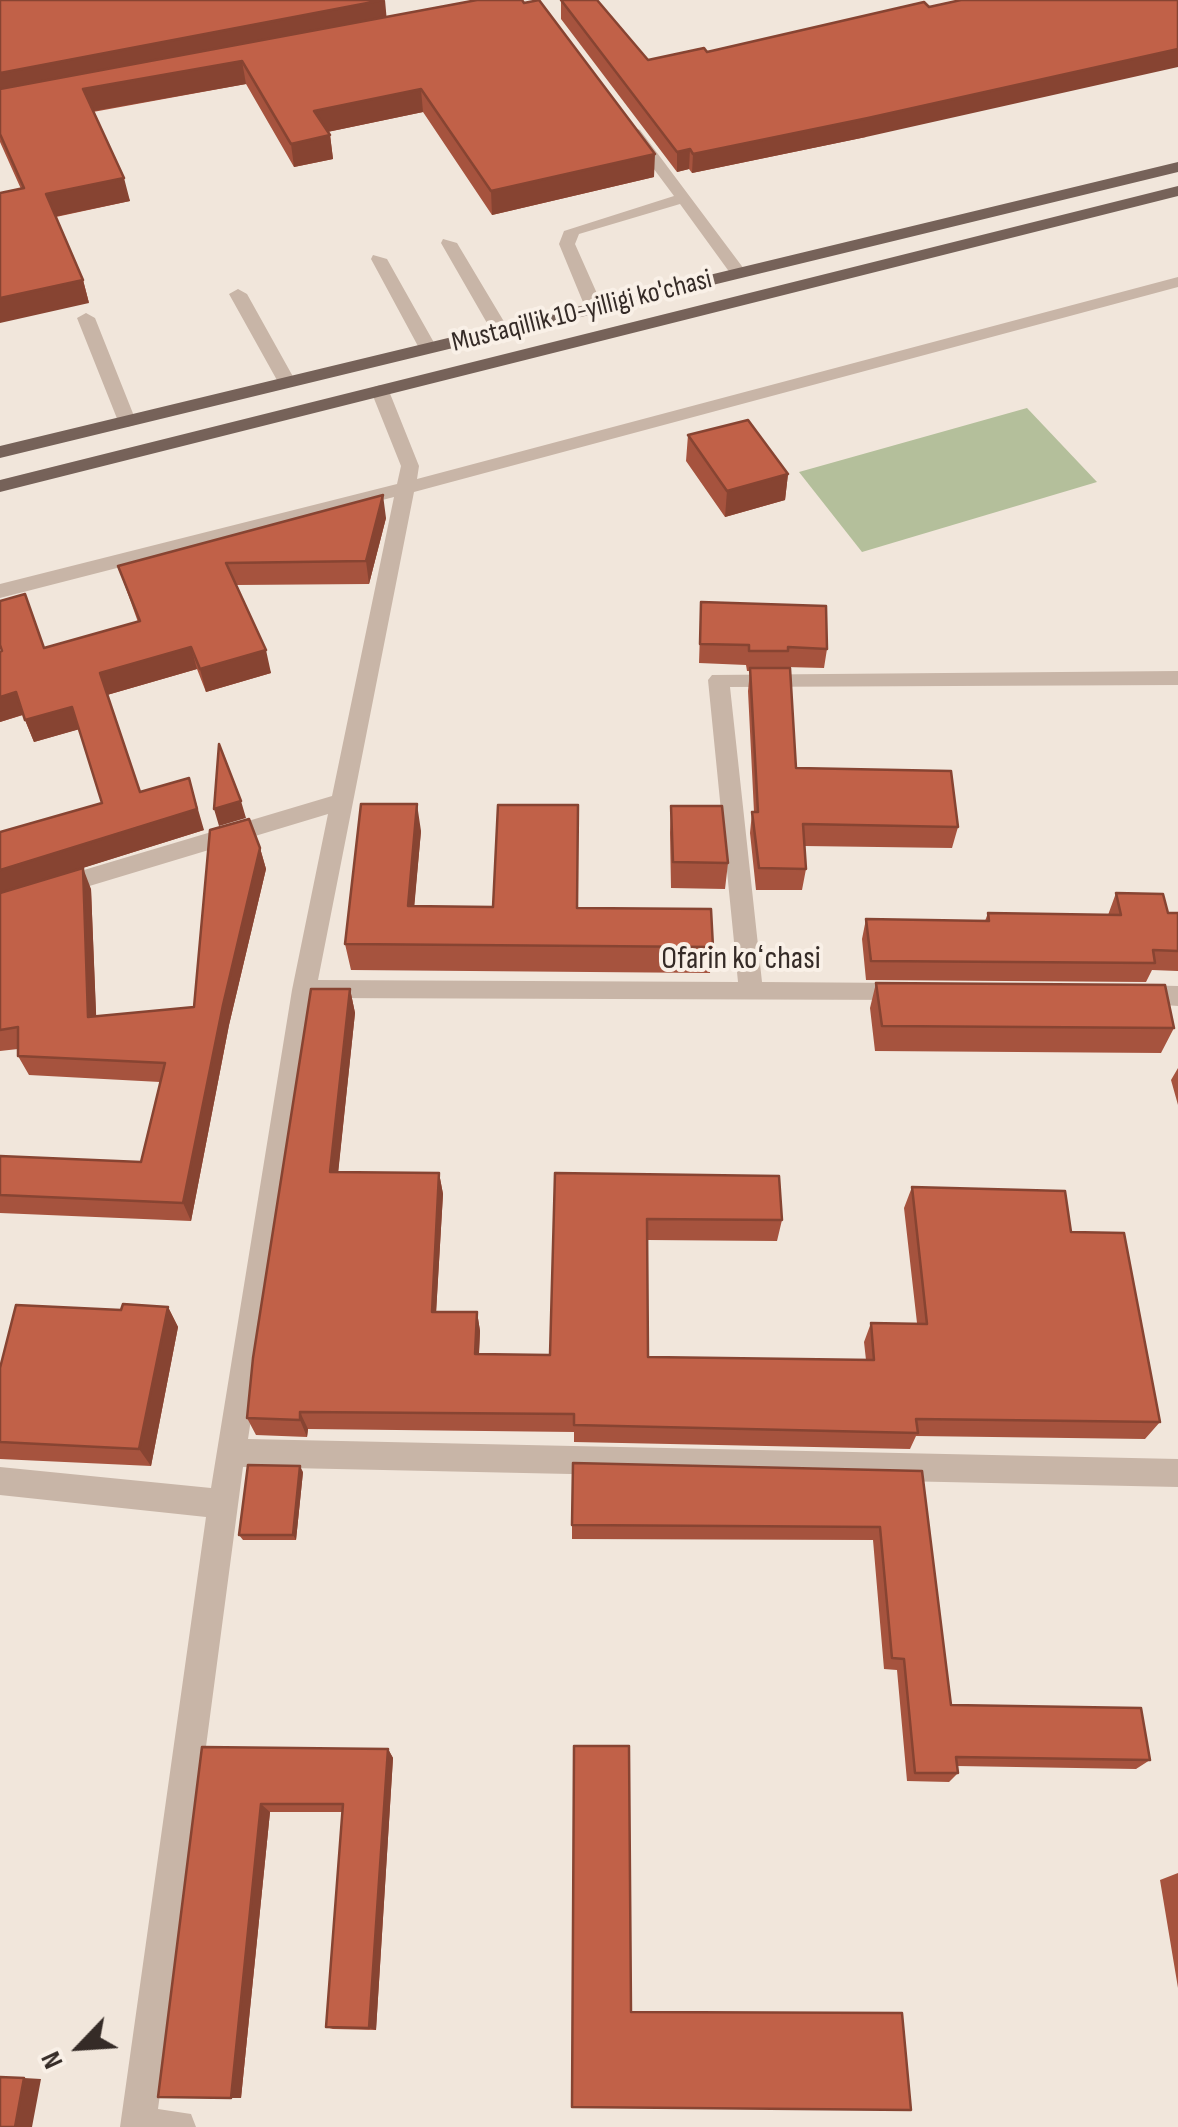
<!DOCTYPE html>
<html>
<head>
<meta charset="utf-8">
<style>
  body { margin:0 }
  #map { position:relative; width:1178px; height:2127px; overflow:hidden; background:#f1e6db; font-family:"Sofia Sans Condensed",sans-serif }
  canvas { display:block }
  .north { position:absolute; left:30px; top:1997px; width:100px; height:100px; -webkit-text-stroke:8px #f9f0e7; paint-order:stroke; rotate:245deg; font-size:28px; font-weight:700; line-height:40px; text-align:center; color:#352b27 }
  .north::after { content:''; display:block; margin:auto; width:35px; height:45px; background:#352b27; clip-path:polygon(50% 0,100% 100%,50% 72%,0 100%) }
</style>
</head>
<body>
<div id="map">
<canvas width="1178" height="2127"></canvas>
<div class="north">N</div>
</div>
<script>
const context = document.querySelector('canvas').getContext('2d');
context.lineJoin = 'round';
function fill(path, color) { context.fillStyle = color; context.fill(path, 'evenodd'); }
function trace(path, color, width, dash) { context.strokeStyle = color; context.lineWidth = width; context.lineCap = dash ? 'butt' : 'round'; context.setLineDash(dash || []); context.stroke(path); }
function drawText(font, color, halo, rows, align = 'center') {
  context.font = font + ' "Sofia Sans Condensed",sans-serif'; context.lineWidth = 8; context.setLineDash([]); context.textBaseline = 'middle'; context.strokeStyle = halo; context.fillStyle = color; for (const [text, x, y, turn = 0] of rows) {
    context.save(); context.translate(x, y); context.rotate((+turn || 0) * Math.PI / 180); context.textAlign = isNaN(turn) ? turn : align; if (halo) context.strokeText(text, 0, 0); context.fillText(text, 0, 0); context.restore();
  }
}
const green = new Path2D(`
  M1027 408 1097 482 862 552 799 472Z`);
const minor = new Path2D(`
  M635 128 640 130 747 273 733 277 680 204 579 234 575 244 603 307 594 312 585 307 559 244 564 231 674 196 627 133Z
  M443 239 457 243 509 330 506 334 491 330 441 243Z
  M373 255 387 259 437 348 434 352H422L419 348 371 259Z
  M1178 277V287L414 492 318 980 738 982 708 680 712 675 1178 671V685L730 687 762 982 904 983 913 986 916 993 913 1000 315 998 248 1439 1178 1459V1487L243 1467 158 2109 191 2114 196 2127H120L206 1517 0 1495V1467L211 1488 292 990 328 814 0 913V895L332 796 394 497 0 598V584L397 484 401 466 371 391 374 387 380 385 389 391 419 466 417 479Z
  M238 289 247 294 296 382 293 386 287 387 278 382 229 294Z
  M86 313 95 318 136 421 134 425 127 427 118 421 77 318Z
  M1134 985 1178 986V1006L1125 1002 1122 995 1125 988Z`);
const major = new Path2D(`
  M1178 162V172L0 458V446Z
  M1178 186V196L0 492V480Z`);
const wall = new Path2D(`
  M0 0 387 17 654 177 492 215 423 112 327 132 330 135 333 159 294 167 246 84 93 112 130 201 56 217 83 280 89 303 21 189 0 142Z
  M561 0 648 60 707 52 866 137 692 173 689 169 677 172 561 19Z
  M688 435 788 474 785 500 725 517 686 461Z
  M386 518 369 584 236 585 271 673 206 692 197 669 107 695 140 792 204 830 63 874 91 889 96 1016 194 1007 260 848 266 869 229 1025 191 1221 0 1213V1156L141 1162 160 1082 29 1075 18 1056V1049L0 1051V832L102 803 79 729 34 742 23 715 0 722V652L45 648 138 622 118 566Z
  M701 602 827 649 824 668 786 667 796 768 958 827 952 848 804 846 806 869 802 890H756L750 833 752 812H754L748 691 750 671H747L746 665 699 663Z
  M671 806 728 863 725 889 671 888 670 833Z
  M421 831 414 906 578 908 713 947 710 973 351 970 345 944Z
  M1116 893 1168 913H1178V971L1152 970 1146 982 866 980 862 939 866 919 985 921 988 913 1108 915Z
  M876 983 1174 1028 1161 1053 875 1051 870 1008Z
  M350 989 355 1013 338 1172 439 1173 443 1194 436 1312H477L480 1331 479 1354 550 1355 555 1173 782 1220 777 1241 647 1240 648 1357 866 1360 864 1342 871 1323H917L904 1208 912 1187 1071 1232 1160 1422 1145 1439 916 1436 910 1449 574 1442V1432L308 1429 307 1437 256 1435 247 1418Z
  M1178 1068V1105L1171 1080Z
  M168 1307 178 1327 151 1466 0 1459V1368L121 1310Z
  M922 1471 951 1705 1150 1760 1136 1769 957 1766 958 1773 949 1782 907 1781 897 1670 884 1669 873 1540 572 1539V1525Z
  M303 1472 296 1540H243L239 1535Z
  M202 1747 388 1749 393 1758 376 2030 333 2029 326 2027 343 1812H270L241 2098Z
  M1178 1873V1988L1160 1880Z`);
const shadedWall = new Path2D(`
  M385 0 387 22 0 97V73Z
  M1178 49V67L866 137 692 173 693 154Z
  M242 61 246 84 88 112 83 89Z
  M421 89 423 112 318 134 314 111Z
  M330 135 333 159 294 167 291 144Z
  M690 149 689 169 677 172V152Z
  M655 154 654 177 492 215 491 191Z
  M124 178 130 201 53 217 46 194Z
  M83 280 89 303 0 323V298Z
  M788 474 785 500 725 517 727 491Z
  M383 495 386 518 369 584 366 561Z
  M191 647 197 669 107 695 100 673Z
  M266 650 271 673 206 692 200 669Z
  M16 692 25 714 0 722V697Z
  M72 707 80 729 34 742 25 720Z
  M189 778 204 830 0 894V870Z
  M241 801 246 818 219 826 214 809Z
  M417 804 421 831 412 932 408 906Z
  M260 848 266 869 229 1025 191 1221 183 1203 223 1005Z
  M83 868 91 889 97 1036 88 1017Z
  M350 989 355 1013 336 1193 330 1172Z
  M439 1173 443 1194 435 1331 432 1312Z
  M168 1307 178 1327 151 1466 139 1449Z
  M477 1312 480 1331 478 1372 475 1354Z
  M300 1412 308 1429 307 1437 300 1420Z
  M300 1466 303 1472 296 1540 293 1535Z
  M388 1749 393 1758 376 2030 369 2028Z
  M261 1804 270 1812 241 2098H231Z
  M24 2078 41 2079 32 2127H15Z`);
const building = new Path2D(`
  M0 0H383L0 73Z
  M477 0H522L524 3 539 0 655 154 491 191 421 89 314 111 330 135 291 144 242 61 83 89 124 178 46 194 83 280 0 298V193L24 188 0 134V89Z
  M561 0H597L648 60 704 48 707 52 924 2 929 7 961 0H1178V49L868 118 693 154 690 149 677 152Z
  M748 420 788 474 727 491 688 435Z
  M383 495 366 561 226 563 266 650 200 669 191 647 100 673 140 792 189 778 197 809 0 870V832L102 803 72 707 25 720 16 692 0 697V652L2 651 0 645V601L25 594 44 648 140 621 118 566Z
  M701 602 826 606 827 649 788 647V651H749V645L700 644Z
  M750 668H790L796 768 951 771 958 827 803 824 806 869 759 868 752 812H758Z
  M219 744 241 801 214 809Z
  M361 804H417L408 906 493 907 498 805H578L577 908 711 909 713 947 345 944Z
  M671 806H722L728 863 673 862Z
  M249 819 260 848 223 1005 183 1203 0 1195V1156L141 1162 165 1063 18 1056V1027L0 1030V893L83 868 88 1017 194 1007 210 830Z
  M1116 893 1163 894 1168 913H1178V951L1153 950 1155 963 871 961 866 919 989 921 988 913 1121 915Z
  M876 983 1165 985 1174 1028 882 1026Z
  M311 989H350L330 1172 439 1173 432 1312H477L475 1354 550 1355 555 1173 779 1176 782 1220 647 1219 648 1357 874 1360 871 1323 927 1324 912 1187 1065 1191 1071 1232 1124 1233 1160 1422 916 1419 918 1433 574 1425V1414L300 1412V1420L247 1418 253 1358Z
  M123 1304 168 1307 139 1449 0 1442V1368L16 1305 121 1310Z
  M573 1463 922 1471 951 1705 1141 1708 1150 1760 956 1757 958 1773H915L904 1659 892 1658 880 1527 572 1525Z
  M248 1465 300 1466 293 1535H239Z
  M574 1746H629L631 2012 902 2013 911 2110 572 2107Z
  M202 1747 388 1749 369 2028 326 2027 343 1804H261L231 2098 158 2097Z
  M0 2077 24 2078 15 2127H0Z`);
const farStreetnames = [
  ["Mustaqillik 10-yilligi ko'chasi",582,312,-14]
];
const streetNames = [
  ["Ofarin koʻchasi",741,960]
];
fill(green, '#b4bf9b');
fill(minor, '#c8b5a7');
fill(major, '#766259');
fill(wall, '#a6533e');
fill(shadedWall, '#874432');
fill(building, '#c16148');
trace(building, '#874432', 2.5);
drawText('28px', '#352b27', '#f9f0e7', farStreetnames);
drawText('32px', '#352b27', '#f9f0e7', streetNames);
</script>
</body>
</html>
